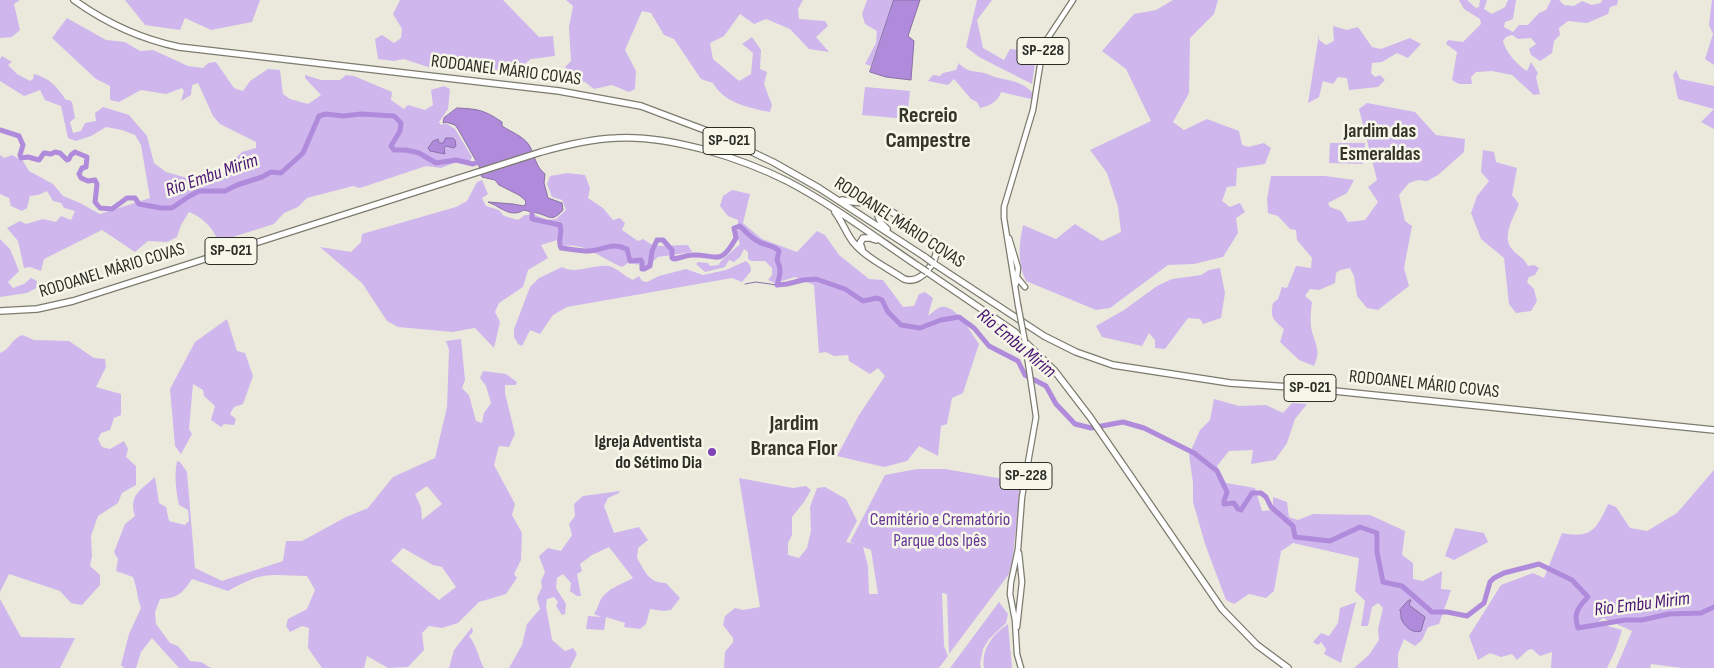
<!DOCTYPE html>
<html>
<head>
<meta charset="utf-8">
<style>
  body { margin:0 }
  canvas { display:block; background:#eae9dc }
</style>
</head>
<body>
<canvas width="1714" height="668"></canvas>
<script>
const context = document.querySelector('canvas').getContext('2d');
context.lineJoin = 'round';
function fill(path, color) { context.fillStyle = color; context.fill(path, 'evenodd'); }
function trace(path, color, width, dash) { context.strokeStyle = color; context.lineWidth = width; context.lineCap = dash ? 'butt' : 'round'; context.setLineDash(dash || []); context.stroke(path); }
function drawText(font, color, halo, rows, align = 'center') {
  context.font = font + ' "Sofia Sans Condensed",sans-serif'; context.lineWidth = 5; context.setLineDash([]); context.textBaseline = 'middle'; context.strokeStyle = halo; context.fillStyle = color; for (const [text, x, y, turn = 0] of rows) {
    context.save(); context.translate(x, y); context.rotate((+turn || 0) * Math.PI / 180); context.textAlign = isNaN(turn) ? turn : align; if (halo) context.strokeText(text, 0, 0); context.fillText(text, 0, 0); context.restore();
  }
}
const green = new Path2D(`
  M0 0H20L14 4 20 30 12 37 0 38Z
  M125 0H260L252 22 211 30 185 18 180 30 145 25Z
  M400 0H503L539 37 553 36 555 56 531 59 518 69 498 71 488 67 476 71 462 68 449 61 431 68 404 59 394 61 378 59 375 39 382 35 394 43 401 38 402 29 393 14Z
  M566 0H803L798 9 799 19 825 21 828 26 816 37 829 52 809 49 790 29 766 19 754 24 740 14 724 36 710 43 713 59 739 81 751 74 753 53 742 44 752 37 761 50 760 69 767 72 764 84 772 105 770 112C749 108 724 103 713 83L701 79 674 39 664 35 651 13 642 11 625 50 636 71 635 89 629 92 612 85 594 89 585 82 573 79 565 67 571 61 569 27 573 6Z
  M867 0H895L871 66 865 64 876 43 877 31 865 24 862 14Z
  M977 0H992L977 20 983 48 1004 60 1010 49 1028 51 1036 41H1042L1035 63 1032 84 979 57 966 47Z
  M1173 0H1218L1214 14 1190 38 1189 93 1173 122 1184 130 1207 119 1239 131 1242 145 1248 147 1264 143 1271 148 1265 164 1237 168 1236 186 1227 187 1222 201 1230 207 1240 203 1245 212 1236 218 1238 233 1223 257 1194 264 1168 265 1110 308 1096 310 1026 281C1017 262 1019 244 1023 225L1056 239 1075 224 1102 241 1121 232 1118 207 1107 173 1090 150 1151 121 1126 69 1102 51 1134 14 1156 10Z
  M1459 0H1467L1476 8 1479 7 1480 0H1487L1484 9 1492 14 1505 7 1508 0H1516L1513 19 1505 22 1504 27 1513 32 1519 25H1528L1539 13 1546 10 1551 0H1559L1564 5 1574 6 1582 1 1592 5 1601 3 1602 0H1618L1617 5 1610 7 1608 14 1587 23 1568 21 1559 28 1560 35 1554 41 1552 53 1540 61 1531 55 1529 49 1536 44 1531 38 1518 39 1512 35 1506 37 1503 41C1506 52 1517 65 1527 71L1531 62 1538 73 1536 77 1540 94 1534 95 1512 75 1492 71 1476 72 1471 77 1472 84H1459L1452 80 1457 52 1446 44 1448 40 1463 42 1481 24 1480 19 1464 9Z
  M1712 0H1714V65L1705 59 1713 34 1709 25Z
  M67 18 106 40 125 42 140 51 153 50 188 66 203 68 208 63 216 62 234 88 243 91 250 81 268 69 280 70 283 94 290 99 308 104 321 95 305 78V75L321 80H340L346 75 354 76 392 92 391 100 404 109 408 105 425 110 433 105 431 90 444 86 450 89 448 109 439 122 441 125 446 123 455 129 472 157 469 162 462 160 441 168 426 166 360 188 353 186 307 198 298 207 284 213 274 224 223 240 217 238C210 225 203 218 189 212L181 225 177 237 167 242 148 241 135 252 102 230 44 259 41 271 30 267 24 268 18 241 7 228 20 221 26 224 43 219 56 222 61 216 71 220 75 211 64 208 61 203 53 201 47 191 38 195 30 196 27 208 22 211 11 206 9 198 0 194V155L4 158 12 155 23 161 29 171 53 184 63 196 80 203 100 214 150 198 141 145 135 135 122 130 106 127 91 136 76 141 68 138 61 106 45 100 40 90 24 96 0 81V59L2 56 12 62 8 65 17 74 30 81 33 79 34 74C50 78 57 87 66 100H69L72 102 75 118 70 122 73 133 81 131 85 123 96 121 95 113 103 107 129 115 147 136 154 163 166 172 198 181 213 180 242 152 256 148V142L220 124 213 116 198 83 192 85 191 95 181 101 184 91 182 88 166 94 141 90 119 102 110 100V86L96 79 52 38Z
  M1333 26 1347 30 1358 27 1372 47 1381 49 1410 38 1421 44 1408 58 1397 53 1382 62 1372 63 1371 73 1375 77 1380 75 1385 80 1378 87 1349 90 1347 78 1338 77 1333 84 1323 81 1319 97 1308 103 1319 34V40L1326 45 1334 41Z
  M959 63C966 72 974 71 984 73 988 74 991 76 995 77 1010 81 1024 81 1034 95L1031 99 1001 92C999 101 989 106 980 108L977 102 971 99 954 79 948 85 928 81 933 75 940 76 943 73 956 70Z
  M1676 70 1680 79 1714 86V129L1701 122 1714 109 1678 99 1673 75Z
  M865 87 910 91 907 119 862 115Z
  M1367 103 1415 112 1436 135 1465 139 1464 152 1438 175 1427 181 1418 180 1409 183 1399 195 1405 221 1412 226 1404 268 1409 286 1378 310 1367 308 1357 296 1354 276 1350 268 1340 270 1336 273 1335 283 1319 290 1310 289 1305 296 1312 302C1311 310 1310 319 1311 327 1314 343 1322 349 1314 366L1299 360 1280 342 1284 329C1273 320 1270 317 1273 303L1278 299 1282 287 1287 288 1296 266 1311 268 1312 258 1297 240 1296 230 1290 229 1278 216 1268 213 1267 199 1271 176H1325L1354 180 1347 193 1328 203 1330 207 1341 211 1348 222 1365 220 1378 202 1368 187 1377 180 1359 109Z
  M1330 143H1365L1363 164 1329 163Z
  M1483 150 1494 152 1496 162 1517 168 1512 195 1519 204C1514 217 1501 237 1512 249 1518 257 1522 255 1528 266L1534 265 1539 268 1535 275 1529 277 1527 282 1534 289 1537 301 1531 311 1516 313 1509 304 1504 258 1481 239 1471 213 1477 196 1489 181 1481 172Z
  M567 173 585 175 590 188 588 198 603 208 613 220 620 218 625 223 622 230 638 241 643 239 654 246 688 245 692 252 658 257 648 266 628 263 622 267C603 260 583 240 561 247L557 240 541 245 548 258 528 270 523 287 499 303 495 312 500 322 494 348 475 328 452 332 398 327 387 321 362 283 320 247 351 252 361 242 362 234 456 207 467 201 477 182 482 180 488 194 482 198 486 206 499 210 504 216 518 220 525 215H535L547 220 556 219 566 210 562 200 552 197 547 184 550 176Z
  M732 190 750 194 743 223 762 239 797 252 817 231 825 235 839 255 869 279 883 280 903 307 914 306 919 294 925 292 933 298 928 316C932 313 937 308 941 307 956 304 971 333 979 344L963 393 952 398 947 424 941 426 938 456 919 446 907 461 884 467 837 456 859 415 885 376 878 368 870 374 849 361 848 355 834 356 826 352 819 353 814 285 795 277 775 283 768 280 772 275V268L765 261H751L748 259V252L744 249 740 257 734 262 729 260 725 267 705 272 696 264 698 262 708 263 710 266 719 265 720 262 740 244 737 236 738 220 728 216 720 206 723 196Z
  M0 239 10 249 19 271 8 282 13 288 24 284 31 278 37 281 36 288 27 293 0 297Z
  M746 261 750 265 751 271 742 282 732 278 567 307 553 315 540 334 530 330 522 346 518 344 514 337V329L530 287 539 278 562 267C576 275 593 264 609 266 617 268 624 276 633 280L639 276 642 281 647 282 659 276 686 269 703 275 726 270Z
  M1220 268 1225 293 1221 318 1203 324 1200 319 1188 318 1165 349 1155 348V340L1149 333 1142 346 1102 337 1096 326 1124 310 1157 286 1172 279 1201 275 1209 270Z
  M227 319 237 351 245 353 253 376 243 404 234 407 230 414 236 419 234 425 224 424 221 427 211 420 215 406 204 396 203 390 193 384 189 429 192 434 181 454 175 446 170 389 195 342Z
  M22 335 34 340 69 341 94 358 105 359 106 367 96 387 121 394V415L114 418 110 430 101 433 98 439 102 447 110 449 124 441 128 449 126 457 136 466V485L122 493 118 503 98 516 91 536 92 556 90 566 100 575V585L82 605 71 603 60 591 9 574 0 592V353C12 348 9 341 22 335Z
  M461 339 465 380 462 388 469 395 476 421 482 423 484 413 491 403 486 386 480 378 483 371 506 374 517 382 516 385H505V393L515 434 509 447 499 446 494 465 515 504 512 515 522 533 521 560 514 574 517 578 506 594 479 602 458 623 442 628 429 626 422 633 424 650 408 667 388 668 367 656 364 668H322L308 648 309 628 302 626 290 632 286 626 288 619 307 609 315 590 307 576C288 576 267 572 250 580 242 583 235 587 228 591L192 579C182 594 178 598 160 599L155 612 156 624 170 643 178 646 190 661 201 662 211 668H179L152 638 141 652 136 668H124L121 665 129 634 141 608C137 597 137 588 133 577L116 571 118 559 114 552 125 524 135 516C128 495 141 490 155 477L159 503 166 507 169 521 185 525 189 521 188 510 179 505C176 490 174 477 177 461L180 462 187 472 195 568 222 581 283 561 286 541H302L346 517 368 508 393 477 435 458 447 407 449 350 446 341ZM427 486 442 504 422 520 421 507 415 494ZM403 548 433 565 442 567 456 587 439 600 391 561Z
  M1214 399 1239 406 1266 405 1283 413 1292 403 1307 404 1295 419 1287 443 1275 460 1251 464 1253 450 1229 451 1217 466 1226 483 1255 488 1262 511 1273 510V497L1287 502 1289 517 1298 520 1313 514 1370 515 1405 531 1402 555 1413 563V579L1423 581 1442 571 1441 589 1451 590 1439 624 1428 627 1422 640 1415 646 1404 639 1398 654V668H1354L1369 655 1379 640 1378 629 1383 608 1378 603 1372 607 1368 626H1361L1365 601 1355 591 1359 558 1293 543 1281 551 1274 591 1266 598 1249 594 1234 604 1226 600 1205 544 1193 502V483L1189 455 1200 430 1210 420Z
  M917 469H945L1021 482 1013 555 1009 574 949 654 947 594 942 593 944 646 948 656 939 668H724L725 652 733 642V638L723 625 725 616 735 608 743 610 760 607 739 478 793 488 806 486 811 490 804 502 792 517V535L788 543V555L799 558 807 548 811 531 810 507 817 488 825 487 846 499 857 521 846 542 855 544 850 542 885 475ZM863 547 871 550 878 594H869L868 566Z
  M1714 470V668H1682L1651 664 1650 668H1616L1632 631 1603 618 1597 623 1622 630 1616 649 1607 668H1551L1552 652 1540 656 1532 649 1528 650 1517 660 1512 654 1501 657 1490 653 1478 660 1469 636 1501 585 1533 573 1544 578 1562 533C1591 539 1597 529 1608 504L1616 507 1630 528 1647 531 1677 513Z
  M620 491 619 493 608 498 604 506 614 533 639 527 648 540 638 548 637 558C645 571 648 583 666 583L680 598 671 610 663 611 650 609 646 624 640 629 624 627 625 623 606 617 604 630 586 629 588 616 601 617 594 614C598 608 598 605 601 599 608 588 622 584 633 578L609 547 592 555 580 564 582 571 577 574 581 596H577L570 591 571 583 563 574 557 578 556 588 566 604 565 614 562 615 556 606 558 602 554 597 547 599 546 606 552 640 565 651 573 648 577 654 570 668H509L522 645 527 624 540 609 537 598 542 587 541 581 545 572 539 556 548 548 561 551 572 535 569 524 575 516 574 504 583 496Z
  M1455 528 1484 533 1488 542 1454 560 1445 556Z
  M0 599 21 637 75 638 60 668H0Z
  M999 602 1008 614 1006 623 989 639 983 649 980 664 981 668H950Z
  M1356 602 1341 663 1324 654 1326 649 1321 642 1318 645 1313 642 1321 633 1329 636 1338 623 1340 608Z
  M1008 624 1012 668H984C981 649 993 634 1008 624Z
  M472 627 473 632 469 636C477 646 478 657 484 668H449L454 650Z`);
const water = new Path2D(`
  M894 0H920L908 36 914 41 911 80 886 77 870 72Z
  M457 108C479 109 484 110 502 122V126C511 132 523 136 529 145 535 155 535 166 545 174L544 183 548 198 562 203 563 210C551 223 550 216 537 213 532 211 529 212 524 210 510 218 503 208 488 202L513 204 524 206 526 203 525 200 519 195 499 185 495 180 482 177 479 166 458 129 455 125 446 122 443 123 444 118Z
  M446 138H453L455 140 456 146 454 148 446 146 444 148 445 154 430 151 428 148 433 141 438 139 439 143H443Z
  M1409 600H1411L1409 605 1425 617 1421 631C1412 634 1404 626 1401 618 1401 616 1401 613 1400 610Z`);
const stream = new Path2D(`
  M745 284 756 282 777 285`);
const river = new Path2D(`
  M0 130 19 136 23 145 20 155 21 158 28 157 39 160 44 153 51 154 55 152 60 153 67 160 69 159 71 155 75 152 87 157 86 167 82 168 79 174 81 178 88 181 95 180 97 184 95 202 100 208 112 209 127 198H135L139 204 161 208H172L188 197 199 191H225L237 185 262 177 271 172 281 173 303 153 319 116 326 114 343 116 361 114 394 116 401 123 400 131 391 146 394 150H406L419 153 436 163 456 160 473 164 481 161
  M532 207V219L560 225C563 233 557 241 561 248 570 249 579 251 588 251 604 251 610 241 627 249L630 261 641 260 642 262V269H644L650 266 652 251 657 240H663L672 250V258L674 259C680 258 687 255 693 255 719 255 720 266 736 238L734 228 740 226C746 232 751 238 759 242 766 246 773 245 779 251L777 260C782 269 780 275 777 285L787 284 803 280 816 279 845 289 863 301 877 298 882 300 888 312 901 325 920 328 941 320 959 317 974 328 989 346 1018 361 1025 375 1046 386 1056 404 1075 424 1091 428 1123 422 1144 428 1194 453 1217 471 1227 492 1224 501V504L1234 503 1238 509 1241 510 1252 493H1261L1266 497 1271 507 1293 526 1295 537 1330 541 1360 527 1377 533V552L1383 582 1402 586 1432 612H1447L1467 616 1484 603 1490 582 1494 578 1504 573 1539 564 1572 580 1588 597C1578 607 1573 614 1578 628L1625 620H1642L1669 614 1701 613 1714 607`);
const major = new Path2D(`
  M1009 238 1018 268 1016 284
  M1016 276 1025 287
  M1018 305 1004 218V207L1033 110 1042 53 1046 41 1073 0
  M1017 627 1022 582 1019 553
  M1021 668 1017 654 1015 620 1010 594 1011 582 1018 549 1022 497 1036 417 1025 342`);
const highway = new Path2D(`
  M74 0C106 23 141 39 179 47L559 91 641 106 710 132 773 162 819 188 925 257
  M835 212C842 221 846 233 853 242 866 258 888 268 904 279 921 285 936 263 937 248 933 238 889 208 877 205 866 202 854 203 842 200
  M887 229 881 223 878 216 882 211 888 212
  M862 249 860 243 863 238H870L876 240
  M933 263 1044 336 1076 352 1113 365 1230 383 1305 388 1714 430
  M927 272 1015 332 1054 370 1090 417 1222 609 1257 645 1288 668
  M0 311 37 309 73 301 541 152C566 145 591 139 616 138 646 136 676 142 706 150 734 158 761 168 787 181 833 205 875 237 918 266`);
const majorBridge = new Path2D(`
  M1018 305 1025 342`);
const highwayBridge = new Path2D(`
  M925 257 933 263
  M918 266 927 272`);
const markers = [
  [712,452,5,"#8044b9"]
];
const shields = [
  [1043,51,52],
  [729,141,52],
  [231,251,52],
  [1310,388,52],
  [1026,476,52]
];
const shieldNames = [
  ["SP-228",1043,51],
  ["SP-021",729,141],
  ["SP-021",231,251],
  ["SP-021",1310,388],
  ["SP-228",1026,476]
];
const streetNames = [
  ["RODOANEL MÁRIO COVAS",506,71,7],
  ["RODOANEL MÁRIO COVAS",899,223,33],
  ["RODOANEL MÁRIO COVAS",112,271,-17],
  ["RODOANEL MÁRIO COVAS",1424,385,6]
];
const poiNames = [
  ["Igreja Adventista",702,442],
  ["do Sétimo Dia",702,463]
];
const parkNames = [
  ["Cemitério e Crematório",940,520],
  ["Parque dos Ipês",940,541]
];
const waterNames = [
  ["Rio Embu Mirim",212,176,-19],
  ["Rio Embu Mirim",1016,344,40],
  ["Rio Embu Mirim",1642,605,-7]
];
const quarterNames = [
  ["Jardim das",1380,132],
  ["Esmeraldas",1380,155]
];
const districtNames = [
  ["Recreio",928,116],
  ["Campestre",928,141],
  ["Jardim",794,424],
  ["Branca Flor",794,449]
];
fill(green, '#cfb7ed');
fill(water, '#b08bdc');
trace(water, '#896fa6', 1);
trace(stream, '#896fa6', 1);
trace(river, '#b08bdc', 5);
trace(major, '#7c7b6e', 7);
trace(highway, '#7c7b6e', 8);
trace(major, '#fff', 4.5);
trace(highway, '#fff', 5.5);
trace(majorBridge, '#7c7b6e', 7, []);
trace(highwayBridge, '#7c7b6e', 8, []);
trace(majorBridge, '#fff', 4.5);
trace(highwayBridge, '#fff', 5.5);
for (const [x, y, r, color] of markers) { const dot = new Path2D(); dot.arc(x, y, r, 0, 2 * Math.PI); context.fillStyle = color; context.fill(dot); trace(dot, '#f7f7e9', 2); }
for (const [x, y, w] of shields) { const box = new Path2D(); box.roundRect(x - w / 2, y - 13.5, w, 27, 4); context.fillStyle = '#f7f7e9'; context.fill(box); trace(box, '#2d2d28', 1); }
drawText('bold 16px', '#2d2d28', null, shieldNames);
drawText('18px', '#2d2d28', '#f7f7e9', streetNames);
drawText('bold 18px', '#2d2d28', '#f7f7e9', poiNames, 'right');
drawText('18px', '#683896', '#f7f7e9', parkNames);
drawText('italic 19px', '#4a1574', '#f7f7e9', waterNames);
drawText('bold 20px', '#353429', '#f7f7e9', quarterNames);
drawText('bold 22px', '#353429', '#f7f7e9', districtNames);
</script>
</body>
</html>
